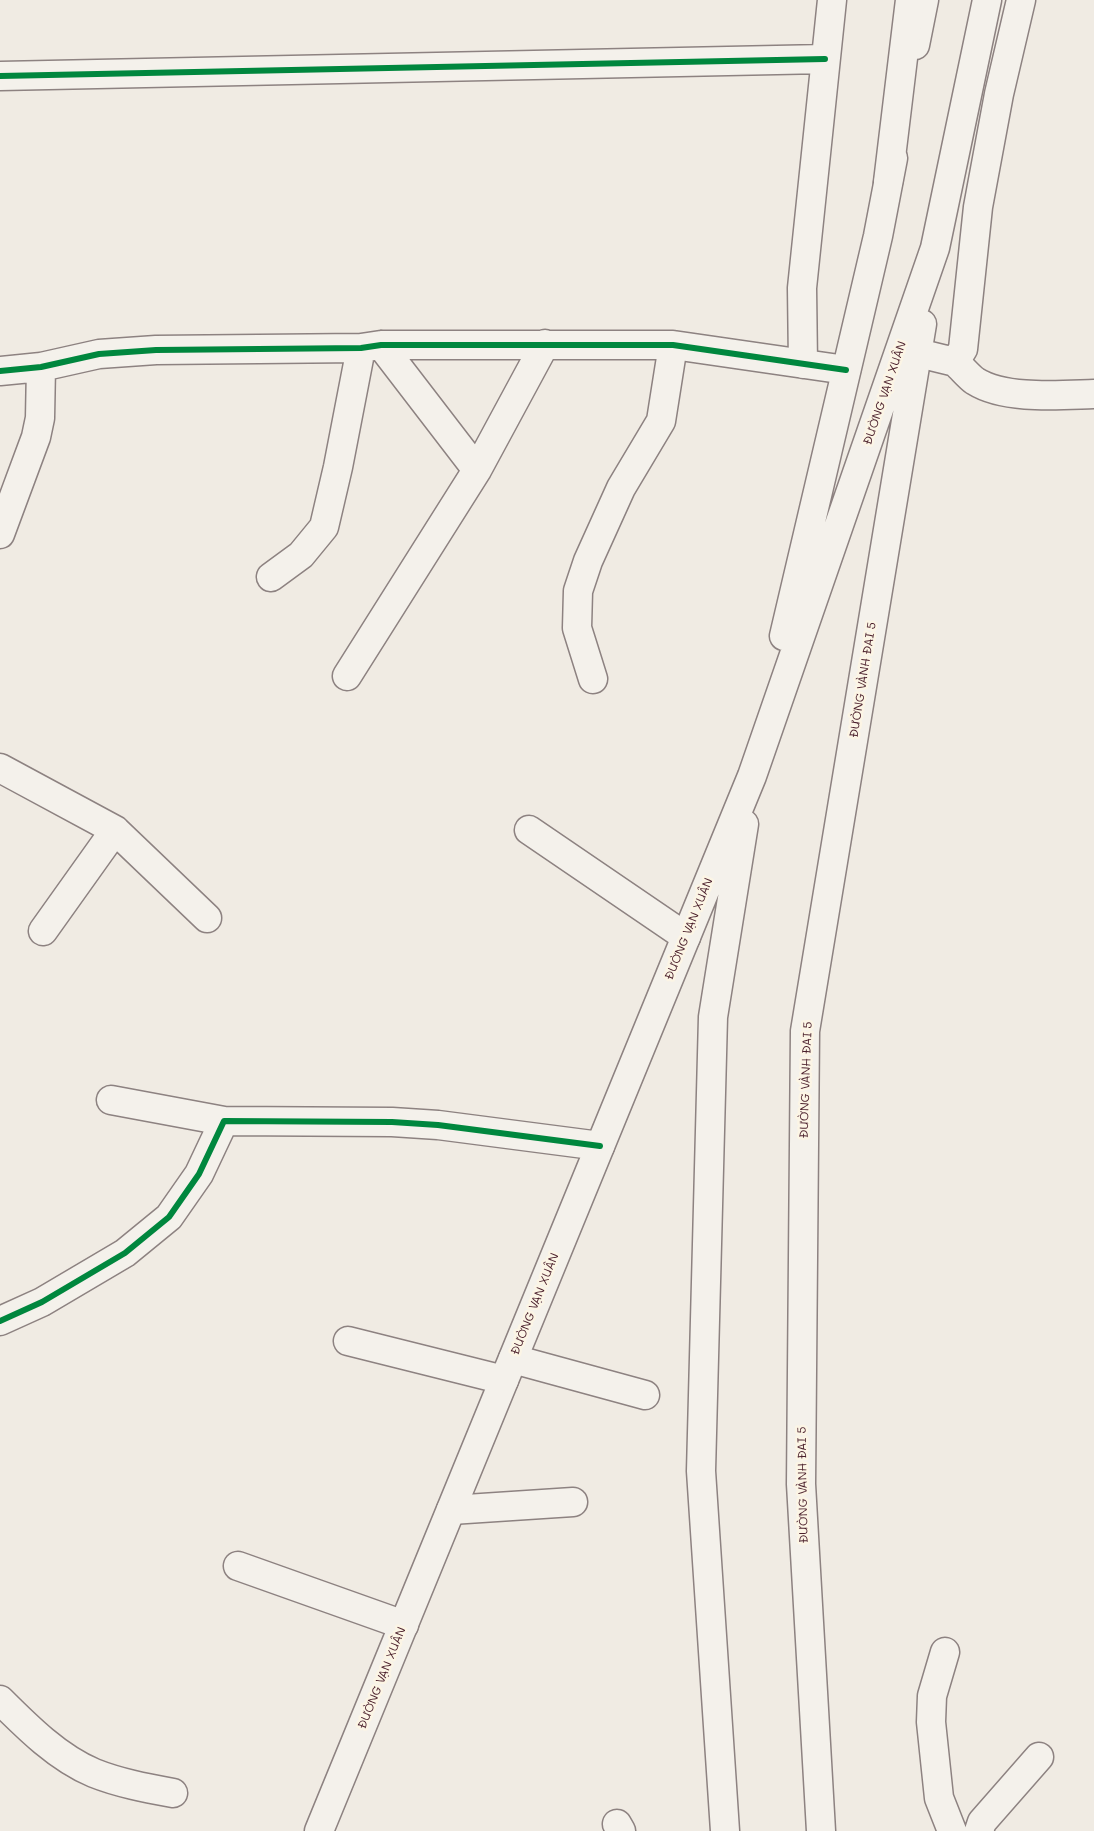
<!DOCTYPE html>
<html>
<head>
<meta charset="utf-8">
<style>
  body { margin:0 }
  canvas { display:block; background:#f0ebe3 }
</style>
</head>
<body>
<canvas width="1094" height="1831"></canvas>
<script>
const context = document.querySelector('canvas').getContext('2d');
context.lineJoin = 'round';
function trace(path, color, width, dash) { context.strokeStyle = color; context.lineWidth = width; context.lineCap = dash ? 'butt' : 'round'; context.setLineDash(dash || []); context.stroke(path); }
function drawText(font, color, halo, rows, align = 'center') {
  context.font = font + ' Mali,sans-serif'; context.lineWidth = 5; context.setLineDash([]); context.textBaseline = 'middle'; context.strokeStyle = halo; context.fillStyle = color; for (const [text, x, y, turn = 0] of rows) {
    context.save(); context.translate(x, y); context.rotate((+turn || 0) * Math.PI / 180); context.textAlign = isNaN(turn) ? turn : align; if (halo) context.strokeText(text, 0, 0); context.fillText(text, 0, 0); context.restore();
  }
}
const minor = new Path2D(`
  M0 76 825 59
  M381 345 477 470
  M918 353 955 362 963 349 978 207 999 94 1021 0
  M955 362C962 368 968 376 975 381 1005 400 1060 395 1094 394
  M803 364 802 288 832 0
  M0 371 41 367 99 354 156 350 361 348 381 345H673L846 370
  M0 534 36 437 40 418 41 367
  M271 577 301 555 324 527 338 467 361 348
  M347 676 477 470 545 344
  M593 679 577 628 578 591 588 561 621 488 661 421 673 345
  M0 768 115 830 207 918
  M529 830 686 937
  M43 931 115 830
  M111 1100 224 1121 392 1122 438 1125 600 1146
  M0 1321 42 1302 125 1253 169 1217 199 1174 224 1121
  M348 1341 504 1380
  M513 1359 645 1395
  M451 1510 573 1502
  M238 1566 404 1625
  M945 1652 932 1696 931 1722 939 1798 952 1831
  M0 1700C27 1727 58 1758 94 1773 119 1783 146 1788 173 1793
  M617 1824 621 1831
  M979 1831 982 1822 1039 1757`);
const major = new Path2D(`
  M915 45 924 0
  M784 636 878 236 893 158
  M319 1831 752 776 935 248 987 0
  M725 1831 701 1471 713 1017 744 824
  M821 1831 801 1484 805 1031 922 324`);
const highway = new Path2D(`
  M888 182 910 0`);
const cycleway = new Path2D(`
  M0 76 825 59
  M0 371 41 367 99 354 156 350 361 348 381 345H673L846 370
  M0 1321 42 1302 125 1253 169 1217 199 1174 224 1121 392 1122 438 1125 600 1146`);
const streetNames = [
  ["ĐƯỜNG VẠN XUÂN",885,393,-71],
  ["ĐƯỜNG VÀNH ĐAI 5",863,680,-81],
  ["ĐƯỜNG VẠN XUÂN",689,929,-68],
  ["ĐƯỜNG VÀNH ĐAI 5",806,1080,-88],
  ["ĐƯỜNG VẠN XUÂN",535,1304,-68],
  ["ĐƯỜNG VÀNH ĐAI 5",803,1485,-91],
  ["ĐƯỜNG VẠN XUÂN",382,1678,-68]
];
trace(minor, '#8d8281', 31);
trace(major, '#8d8281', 31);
trace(highway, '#8d8281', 31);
trace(minor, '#f4f1eb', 28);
trace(major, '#f4f1eb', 28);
trace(highway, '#f4f1eb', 28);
trace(cycleway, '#00873e', 6);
drawText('12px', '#4a1f2b', '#fcf5e5', streetNames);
</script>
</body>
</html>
